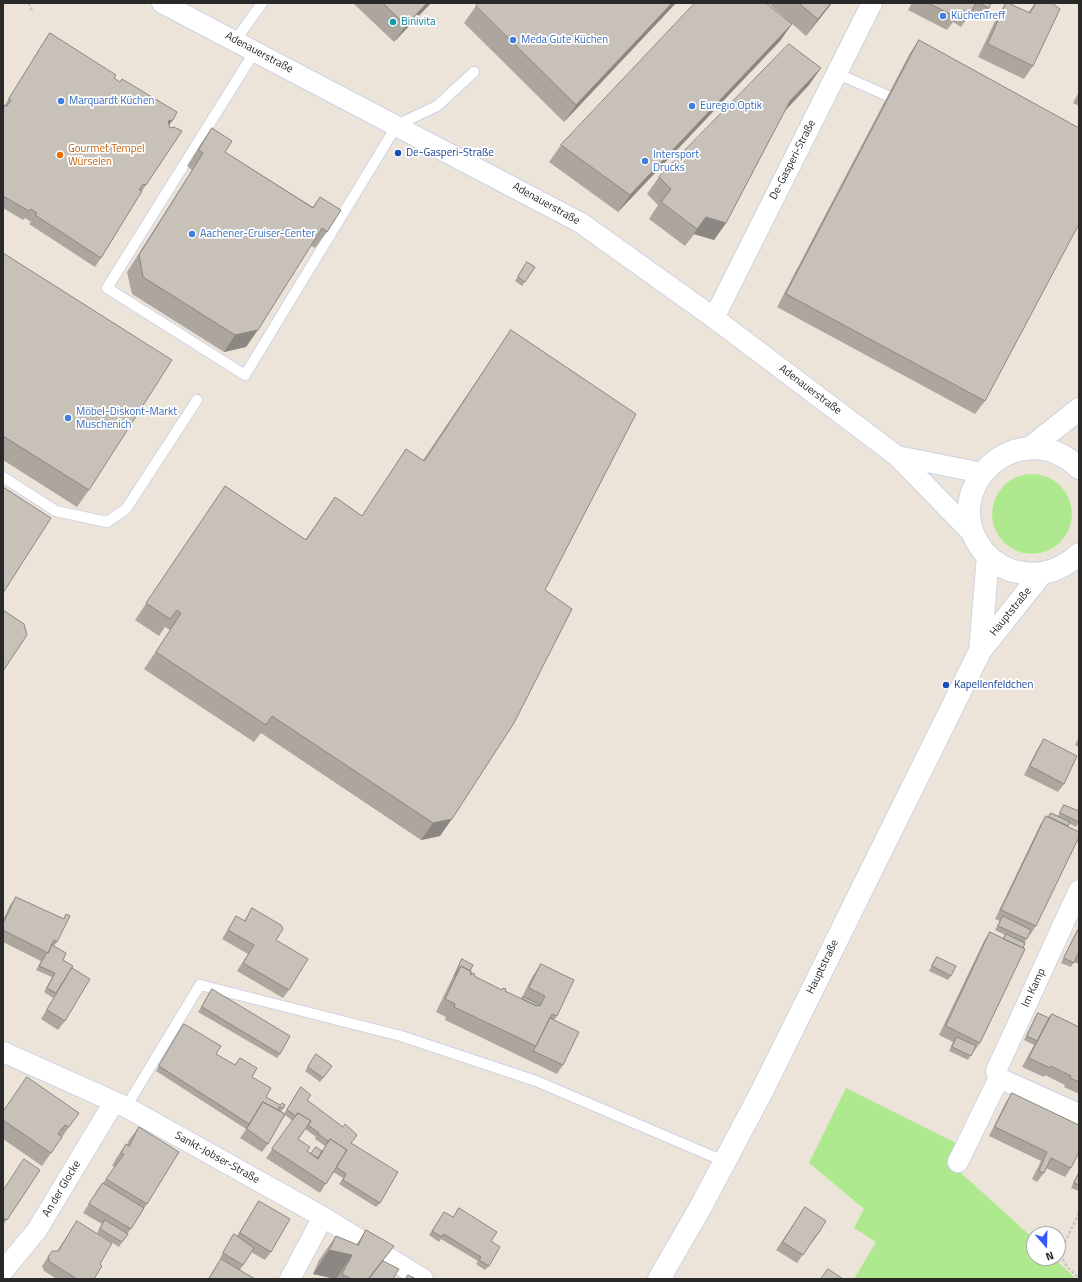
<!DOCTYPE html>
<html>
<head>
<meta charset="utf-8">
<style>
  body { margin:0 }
  #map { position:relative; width:1082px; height:1282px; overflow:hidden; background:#ede4d9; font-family:"Titillium Web",sans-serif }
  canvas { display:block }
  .frame { position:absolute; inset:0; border:4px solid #292929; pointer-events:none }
  .north { position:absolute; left:1026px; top:1226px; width:40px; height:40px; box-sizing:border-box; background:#fff; border:1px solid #a9a9a9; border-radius:50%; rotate:160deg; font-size:11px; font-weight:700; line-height:16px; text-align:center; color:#292929 }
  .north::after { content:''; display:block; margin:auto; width:14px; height:18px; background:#3459ff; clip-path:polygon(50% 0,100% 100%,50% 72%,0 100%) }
</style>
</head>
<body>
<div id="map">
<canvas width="1082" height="1282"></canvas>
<div class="frame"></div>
<div class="north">N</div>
</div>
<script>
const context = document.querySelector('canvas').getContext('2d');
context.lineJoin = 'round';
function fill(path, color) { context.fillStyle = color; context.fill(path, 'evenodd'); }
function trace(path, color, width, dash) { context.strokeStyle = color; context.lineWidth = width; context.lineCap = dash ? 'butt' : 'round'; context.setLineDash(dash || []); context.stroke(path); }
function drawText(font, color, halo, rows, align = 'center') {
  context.font = font + ' "Titillium Web",sans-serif'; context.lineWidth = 3.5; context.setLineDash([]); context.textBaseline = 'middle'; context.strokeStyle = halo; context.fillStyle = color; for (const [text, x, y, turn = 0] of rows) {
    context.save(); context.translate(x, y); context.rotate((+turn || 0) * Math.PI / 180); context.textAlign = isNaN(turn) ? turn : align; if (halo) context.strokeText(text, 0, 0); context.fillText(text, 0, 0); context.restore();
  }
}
const green = new Path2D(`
  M992 514a40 40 0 1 1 80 0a40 40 0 1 1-80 0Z
  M846 1088 958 1144 950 1163 1034 1239V1258H1054L1076 1279H854L876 1242 854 1228 864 1209 809 1163Z`);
const path = new Path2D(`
  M29 3 32 11
  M1079 1213 1062 1248C1060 1262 1069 1269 1079 1278`);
const service = new Path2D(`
  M235 41 262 3
  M255 51 107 288 245 375 397 125 437 106 474 72
  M836 73 888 96
  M3 477 56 511 107 522 126 509 197 400
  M126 1107 200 985 401 1036 536 1081 726 1162`);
const minor = new Path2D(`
  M162 3 581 223 714 318 897 456 974 535
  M714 318 872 3
  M897 456 982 473
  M1079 890 996 1071 999 1078 1079 1114
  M3 1052 126 1107 323 1217 423 1279
  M958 1162 999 1078
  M3 1271 37 1230 114 1102
  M290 1279 323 1217`);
const secondary = new Path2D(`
  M1030 448 1079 409
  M1079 468C1019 411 934 490 984 552 992 561 1005 570 1018 572 1041 577 1062 570 1079 554
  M980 651 988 556
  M659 1279 699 1210 761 1093 980 651 1042 573`);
const wall = new Path2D(`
  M353 3H431L394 42Z
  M479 3H676L564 122 464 23 476 6Z
  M768 3H832L806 36Z
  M912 3H991L983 17 972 11 961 27 953 22 947 30 908 10Z
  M1006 3 1028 13 1035 3H1052L1033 66 1024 79 978 57 998 15Z
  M792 24 780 41 618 212 549 162 561 145Z
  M50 33 114 78 169 124 170 128 182 131 142 191 101 258 95 267 29 224 31 222 25 218 23 220 3 208V108L44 42Z
  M919 40 985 401 975 414 777 307 910 53Z
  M809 85 785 111 726 223 714 240 694 234 685 246 649 219 658 205 647 194 659 177Z
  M1079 92V106L1073 103Z
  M212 128 225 152 313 207 320 197 327 232 315 248 311 246 246 347 224 352 132 294 127 272 192 170 187 166 200 145Z
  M3 253 89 490 77 507 3 460Z
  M527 262 535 267 522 286 515 281Z
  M511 330 545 590 440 836 421 840 261 733 254 742 144 669 170 630 165 627 159 636 135 620 225 486 305 540 335 497 362 516 406 449 423 460Z
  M1079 737V747L1075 745Z
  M1044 739 1064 784 1058 792 1024 775 1038 748Z
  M1064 805 1079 822 1076 827 1069 823 1068 826 1036 926 1030 935H1029L1024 943 980 1043 974 1051H973L968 1060 949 1051 953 1042 939 1035 984 941 990 932 1003 938 1005 935 995 930 1000 921 995 919 1040 825 1046 816 1048 817 1051 813 1058 816Z
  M16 897 63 919 66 914 57 942 54 946 63 960 68 975 72 968 65 1021 58 1030 41 1019 62 984 53 998 44 992 52 977 36 970 41 961 3 942V920L10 905Z
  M252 908 276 940 289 990 283 998 237 971 248 954 222 939 236 916 244 921Z
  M1078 930 1079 931V964L1074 962 1071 967 1061 963 1075 935Z
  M937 957 951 976 948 980 929 971 934 961Z
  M462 959 470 971 471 974 474 976 521 999 532 977 541 964 557 1016 554 1020 563 1065 557 1074 445 1020 446 1017 436 1012 459 964Z
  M212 989 280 1054 277 1058 198 1012Z
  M1038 1013 1048 1018 1052 1014 1079 1027V1094L1064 1087 1065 1085 1045 1075 1044 1077 1022 1067 1034 1045 1024 1040 1035 1018Z
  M184 1024 216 1054 235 1065 240 1058 252 1077 266 1097 280 1105 282 1103 285 1105 281 1112 284 1114 301 1087 307 1100 351 1143 380 1203 376 1207 339 1184 343 1178 333 1172 320 1193 266 1158 293 1121 285 1115 268 1144 262 1152 240 1138 247 1128 246 1129 156 1071ZM305 1129 316 1137 315 1139 325 1146 322 1151 311 1154 307 1151 298 1140Z
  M316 1054 332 1066 320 1082 305 1071Z
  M27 1077 69 1127 42 1166 3 1139V1112Z
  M1012 1093 1071 1168 1065 1177 1046 1168 1044 1173 1037 1182 1032 1179 1041 1161 989 1136 1006 1102Z
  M139 1127 147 1204 119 1247 97 1233 102 1224 83 1213 97 1191 115 1167 112 1166 117 1157 126 1144 127 1145 129 1140Z
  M40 1170 3 1225V1191Z
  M1079 1171V1191L1071 1188Z
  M259 1201 271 1252 265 1260 251 1252 240 1270 255 1279H208L221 1259 228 1262 220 1258 234 1234 237 1236 253 1210Z
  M805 1207 818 1234 812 1243H811L797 1263 776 1250Z
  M459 1208 491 1241 489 1266 485 1270 476 1264 478 1261 441 1239 439 1242 429 1235 441 1217H453Z
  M77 1221 100 1264 94 1279H57L44 1271 42 1266 52 1251H57Z
  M366 1230 393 1279H336L313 1274 319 1260 336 1236 356 1245Z`);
const shadedWall = new Path2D(`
  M427 3H431L394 42 406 25Z
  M672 3H676L564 122 576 105Z
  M831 3H832L806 36 818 19Z
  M792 24 780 41 618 212 630 195Z
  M821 68 809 85 778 118 790 101Z
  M173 120 166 129 168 121Z
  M706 217 726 223 714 240 694 234 685 246Z
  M258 330 246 347 224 352 235 335Z
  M452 819 440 836 421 840 433 823Z
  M394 1246 377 1269 370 1279H368Z
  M329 1250 352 1255 336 1279 313 1274Z`);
const building = new Path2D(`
  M383 3H427L406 25Z
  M479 3H672L576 105 476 6Z
  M695 3H766L792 24 630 195 561 145Z
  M799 3H831L818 19Z
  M929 3H976L970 14 961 9 956 17Z
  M980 3H991L989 8Z
  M1006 3H1008L1030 13 1036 3H1052L1060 9 1033 66 988 44Z
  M50 33 116 75 114 78 120 82 122 79 177 112 173 120 168 121 170 128 174 127 182 131 146 185 143 184 139 190 142 191 101 258 35 215 37 213 31 209 29 211 3 196V109L5 105 7 106 11 100 9 99Z
  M919 40 1079 128V224L985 401 786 294Z
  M789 44 821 68 790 101 726 223 706 217 697 229 661 202 671 189 659 177Z
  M212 128 232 141 225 152 313 208 320 197 341 210 327 232 322 228 258 330 235 335 143 277 139 255 203 153 199 150Z
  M3 253 172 360 89 490 3 436Z
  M527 262 535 267 525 282 518 277Z
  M511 330 636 414 545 590 572 609 514 723 452 819 433 823 272 716 266 725 156 652 181 613 177 610 170 619 146 603 225 486 306 540 335 497 362 516 406 449 424 461Z
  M3 487 51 518 3 593Z
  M3 610 24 624 27 635 3 671Z
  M1044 739 1077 756 1064 784 1030 766Z
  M1064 805 1079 811V822L1060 813Z
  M1051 813 1070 822 1068 826 1049 817Z
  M1046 816 1079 832V837L1036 926 1001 910Z
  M16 897 64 919 66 914 70 916 57 942 54 940 48 953 3 930V924Z
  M252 908 281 925 283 929 276 940 308 959 289 990 243 963 254 945 228 930 236 916 245 921Z
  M1003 916 1031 930 1027 939 998 926Z
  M1078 930 1079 931V951L1074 963 1064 958Z
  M990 932 1025 949 980 1043 946 1026Z
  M1006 934 1025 943 1023 948 1004 939Z
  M52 945 66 953 63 960 73 966 56 993 47 988 55 973 39 966 47 952 48 953Z
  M937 957 956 966 951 976 932 966Z
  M462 959 473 965 470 971 461 966 455 975Z
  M541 964 574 980 557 1016 552 1014 536 1046 454 1007 455 1004 445 999 461 966 471 971V975V973L475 974 474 976 502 990 503 988 506 989 505 991 524 1000 537 1006 538 1005 540 1006 545 996 529 988Z
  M72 968 90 979 65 1021 47 1010Z
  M212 989 290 1036 280 1054 202 1007Z
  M523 997 539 1004V1005H538L537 1006 522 999Z
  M1038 1013 1049 1018 1037 1041 1027 1036Z
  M1052 1014 1079 1027V1082L1070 1078 1071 1076 1051 1066 1050 1068 1029 1058Z
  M550 1018 579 1032 563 1065 533 1051 536 1046Z
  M184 1024 221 1046 216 1054 235 1065 240 1058 257 1068 252 1077 271 1088 266 1097 280 1105 282 1103 285 1105 283 1109 280 1106 278 1110 263 1102 249 1124 159 1066Z
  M957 1037 976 1046 971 1056 952 1047Z
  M316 1054 332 1066 323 1078 308 1067Z
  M27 1077 79 1113 69 1127 65 1125 58 1134 62 1137 51 1153 3 1120V1112Z
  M301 1087 311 1095 307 1100 343 1127 345 1124 357 1135 351 1143 398 1172 380 1203 343 1180 346 1174 336 1167 347 1150 330 1139 327 1143 328 1141 318 1134 319 1133 308 1125 311 1121 298 1113 296 1116 287 1110Z
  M1012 1093 1079 1125V1152L1071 1168 1051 1158 1044 1173 1039 1171 1047 1152 995 1127Z
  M263 1102 285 1114 268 1144 247 1129Z
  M298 1113 311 1121 298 1139 310 1147 307 1151 318 1159 330 1139 347 1150 326 1184 272 1149Z
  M139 1127 179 1152 147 1204 106 1179 124 1154 121 1153 126 1144 129 1146Z
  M316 1147 322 1151 318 1158 311 1154Z
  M24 1159 40 1170 7 1220 3 1218V1191Z
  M1079 1173V1185L1074 1183Z
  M103 1183 144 1208 131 1229 89 1204Z
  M259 1201 290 1219 271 1252 240 1233Z
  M805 1207 826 1221 818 1234H817L803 1255 783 1242Z
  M459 1208 497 1232 491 1241 500 1247 489 1266 479 1260 481 1257 444 1234 442 1237 432 1231 444 1212 453 1217Z
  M105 1220 128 1234 122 1242 100 1229Z
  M77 1221 112 1243 100 1264 102 1266 94 1279H77L50 1262 48 1257 52 1251H58Z
  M366 1230 394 1246 368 1279H351L342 1274 352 1255 329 1250 336 1236 358 1245Z
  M234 1234 254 1248 243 1265 223 1253Z
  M221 1259 255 1279H209Z
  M383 1261 399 1269 393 1279H369Z
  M828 1269 843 1279H821Z
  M408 1275 416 1279H406Z`);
const markers = [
  [943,16,4,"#3f7fe0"],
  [393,22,4,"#0f9aa8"],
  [513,40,4,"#3f7fe0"],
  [61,101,4,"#3f7fe0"],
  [692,106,4,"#3f7fe0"],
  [398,153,4,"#1a4fb4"],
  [60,155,4,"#e8710a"],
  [645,161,4,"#3f7fe0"],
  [192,234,4,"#3f7fe0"],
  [68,418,4,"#3f7fe0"],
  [946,685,4,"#1a4fb4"]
];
const shopNames = [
  ["KüchenTreff",951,16],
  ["Meda Gute Küchen",521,40],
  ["Marquardt Küchen",69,101],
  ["Euregio Optik",700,106],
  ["Intersport",653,155],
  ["Drucks",653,168],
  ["Aachener-Cruiser-Center",200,234],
  ["Möbel-Diskont-Markt",76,412],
  ["Muschenich",76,425]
];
const cultureNames = [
  ["Binivita",401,22]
];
const streetNames = [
  ["Adenauerstraße",259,53,28],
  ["De-Gasperi-Straße",793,160,-63],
  ["Adenauerstraße",546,204,29],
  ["Adenauerstraße",810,390,37],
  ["Hauptstraße",1011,612,-51],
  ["Hauptstraße",823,967,-64],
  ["Im Kamp",1034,988,-65],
  ["Sankt-Jobser-Straße",217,1158,29],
  ["An der Glocke",62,1189,-59]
];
const foodNames = [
  ["Gourmet Tempel",68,149],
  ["Würselen",68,162]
];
const transitNames = [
  ["De-Gasperi-Straße",406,153],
  ["Kapellenfeldchen",954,685]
];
fill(green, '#aee98f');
trace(service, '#ced2e4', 12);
trace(minor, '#ced2e4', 22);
trace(secondary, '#ced2e4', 24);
trace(path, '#c7c7c7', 2.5, [3, 2]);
trace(service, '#fff', 10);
trace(minor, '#fff', 20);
trace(secondary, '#fff', 22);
fill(wall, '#aca69f');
fill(shadedWall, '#8c8782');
fill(building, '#c8c1b9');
trace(building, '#8c8782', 1);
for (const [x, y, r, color] of markers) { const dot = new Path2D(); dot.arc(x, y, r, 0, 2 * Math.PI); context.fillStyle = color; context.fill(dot); trace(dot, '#fff', 1.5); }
drawText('11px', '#366cbe', '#fff', shopNames, 'left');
drawText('11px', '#0d838f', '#fff', cultureNames, 'left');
drawText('11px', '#292929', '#fff', streetNames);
drawText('11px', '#c56008', '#fff', foodNames, 'left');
drawText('11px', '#164399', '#fff', transitNames, 'left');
</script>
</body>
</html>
